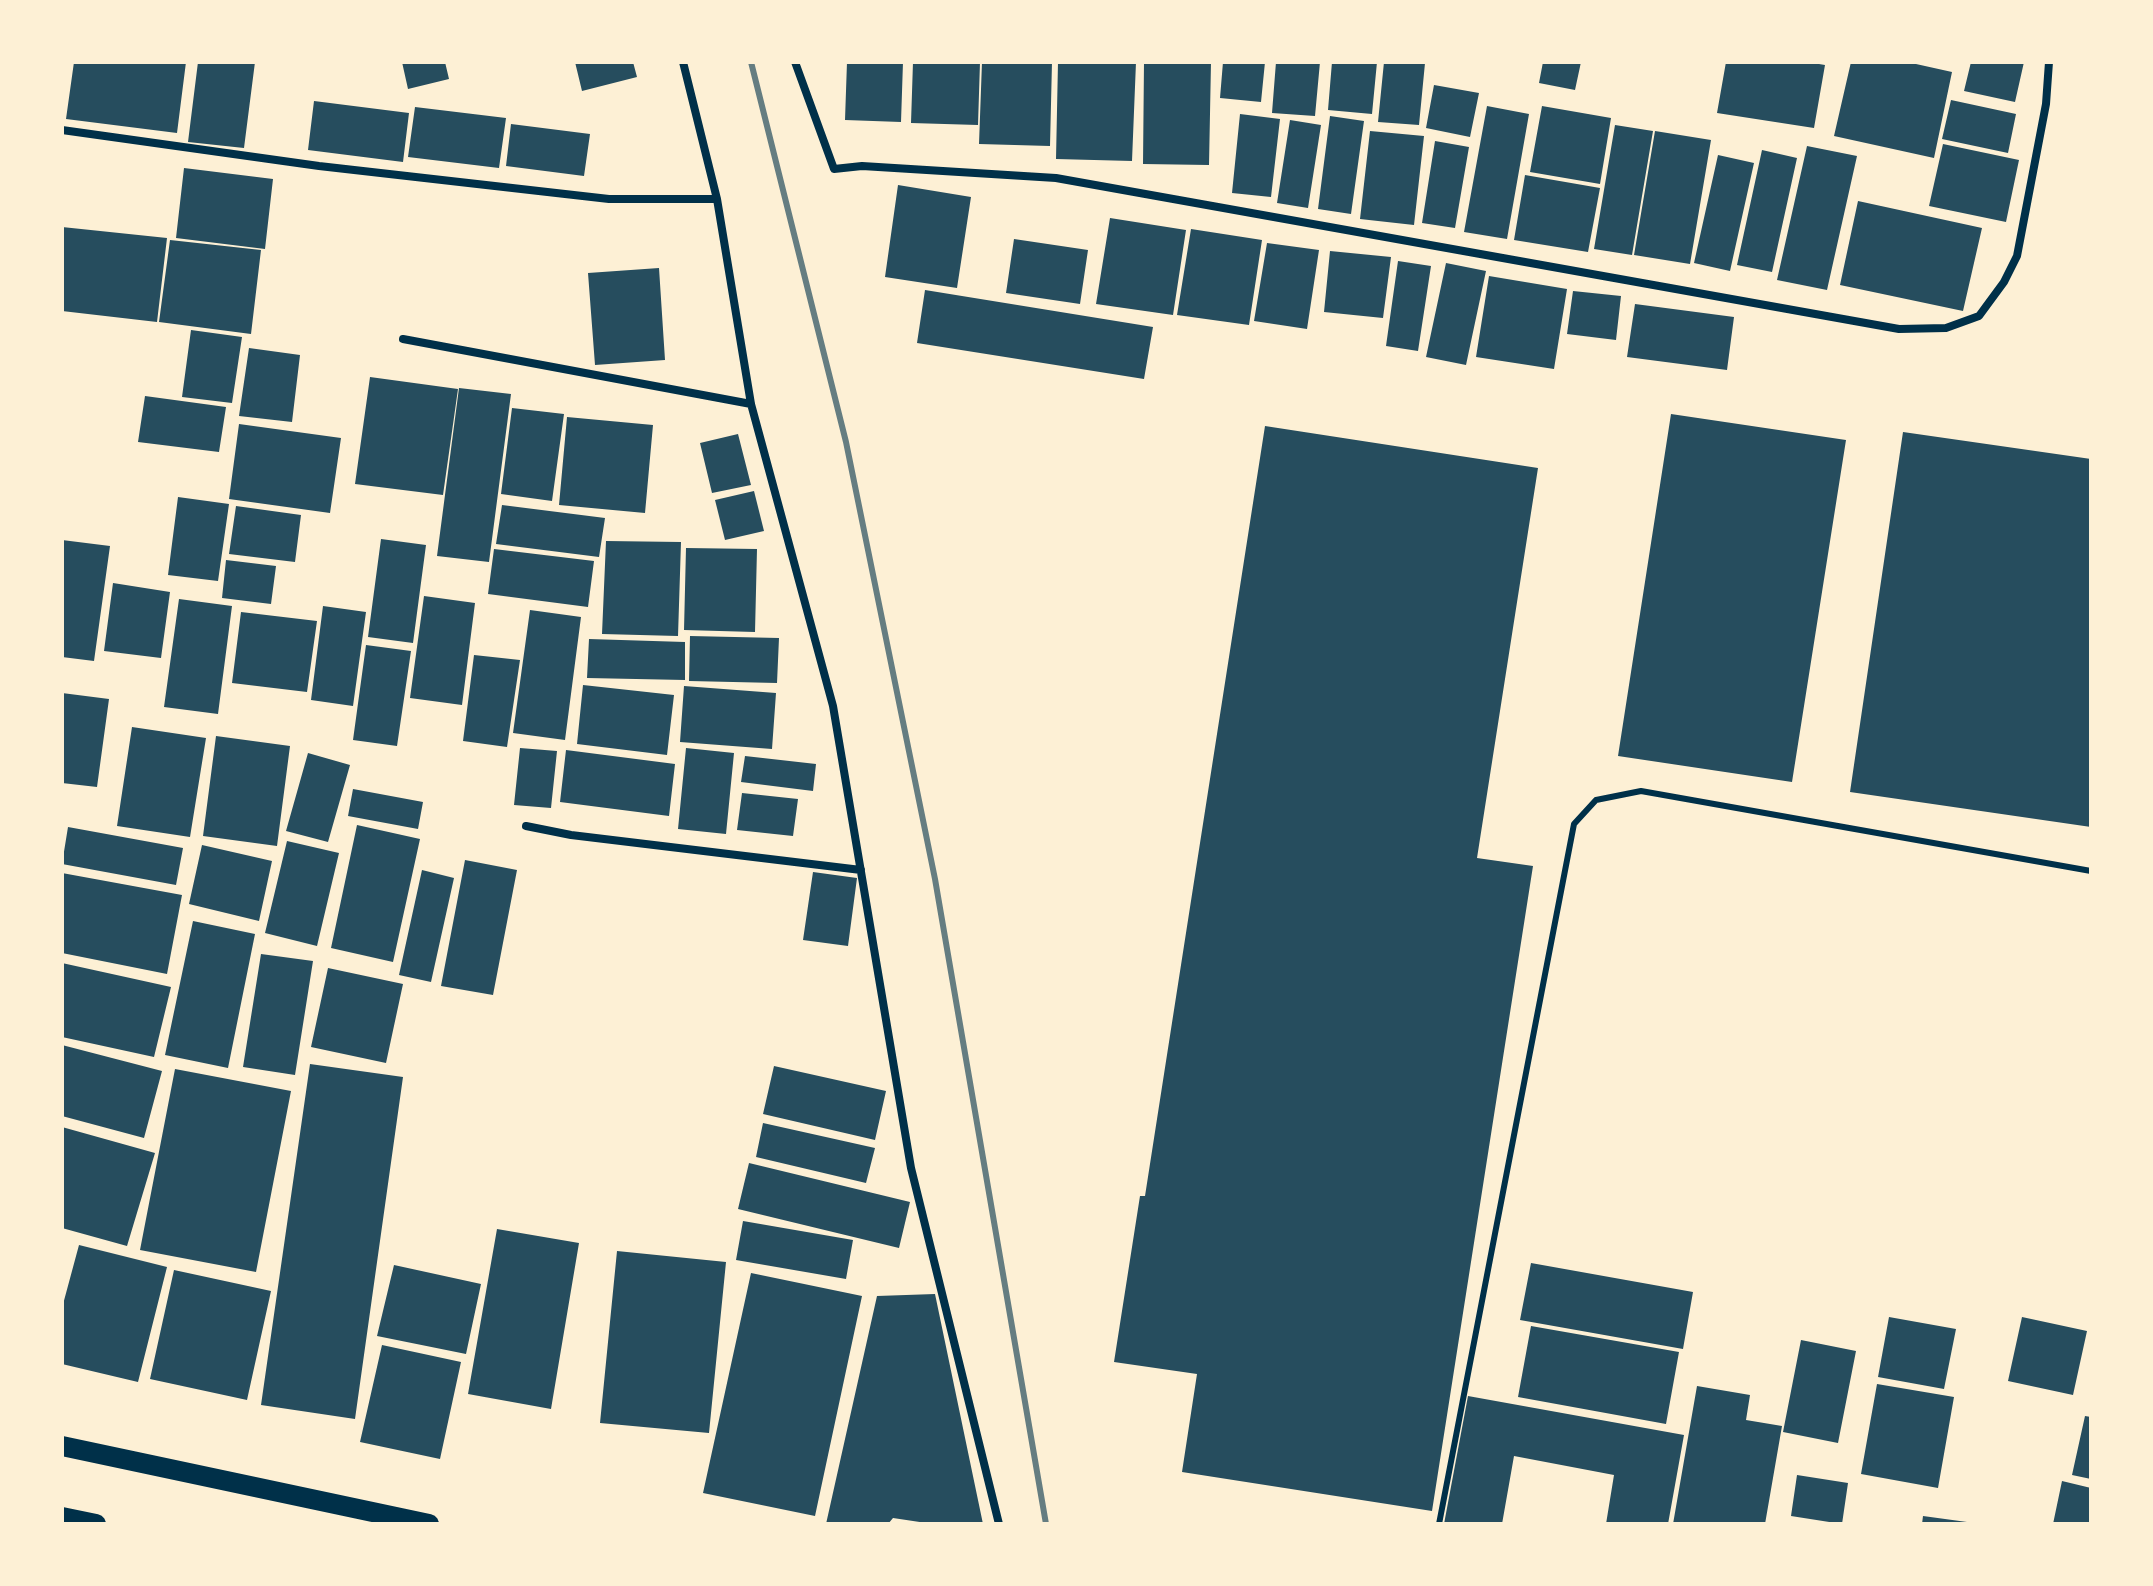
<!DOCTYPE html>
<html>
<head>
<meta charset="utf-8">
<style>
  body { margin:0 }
  #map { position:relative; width:2153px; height:1586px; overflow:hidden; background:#fdf0d5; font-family:"Titillium Web",sans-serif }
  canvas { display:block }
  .frame { position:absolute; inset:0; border:64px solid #fdf0d5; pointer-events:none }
</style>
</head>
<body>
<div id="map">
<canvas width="2153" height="1586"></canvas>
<div class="frame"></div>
</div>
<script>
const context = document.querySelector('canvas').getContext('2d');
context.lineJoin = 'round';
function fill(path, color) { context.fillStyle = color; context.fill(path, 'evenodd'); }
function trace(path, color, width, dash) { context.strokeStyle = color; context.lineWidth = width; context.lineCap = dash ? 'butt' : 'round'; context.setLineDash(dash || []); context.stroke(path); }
const building = new Path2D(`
  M74 62H186L177 133 66 119Z
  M198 62H255L244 148 188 142Z
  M402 62H445L449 79 408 89Z
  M575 62H633L637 77 582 91Z
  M847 62H903L901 122 845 120Z
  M913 62H980L978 125 911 123Z
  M982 62H1052L1050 146 979 144Z
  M1058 62H1136L1132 161 1056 159Z
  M1144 62H1211L1209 165 1143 164Z
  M1223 62H1265L1261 102 1220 98Z
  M1276 62H1320L1315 116 1272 113Z
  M1332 62H1377L1372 114 1328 110Z
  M1384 62 1425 63 1419 125 1378 122Z
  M1543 62H1581L1575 90 1539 83Z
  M1726 62H1807L1825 65 1814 128 1717 113Z
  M1851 62H1907L1952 72 1934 158 1834 136Z
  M1971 62H2024L2015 102 1964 91Z
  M1434 85 1479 93 1470 137 1426 128Z
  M1951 100 2016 114 2008 153 1942 139Z
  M314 101 409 113 403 162 308 150Z
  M1487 106 1529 114 1507 239 1464 232Z
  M1542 106 1611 118 1600 184 1530 172Z
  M415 107 506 118 499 168 408 157Z
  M1240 114 1280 119 1271 197 1232 193Z
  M1330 116 1364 121 1351 214 1318 209Z
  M1290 120 1321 125 1308 208 1277 203Z
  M511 124 590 134 584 176 506 166Z
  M1615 125 1653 131 1632 255 1594 249Z
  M1370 131 1424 136 1414 225 1360 219Z
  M1655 131 1711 140 1690 264 1634 255Z
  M1435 141 1469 147 1455 228 1422 223Z
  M1943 144 2019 160 2006 222 1929 206Z
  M1807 146 1857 156 1827 290 1777 280Z
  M1762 150 1797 158 1772 272 1737 265Z
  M1718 155 1754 163 1730 271 1694 263Z
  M184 168 273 179 265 249 176 238Z
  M1525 175 1600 188 1588 252 1514 240Z
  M898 185 971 197 957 288 885 277Z
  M1858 201 1982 228 1963 311 1840 285Z
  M1110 218 1186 230 1173 315 1096 304Z
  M62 227 167 238 157 322 62 311Z
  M1191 229 1262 240 1249 325 1177 315Z
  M1014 239 1088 250 1080 304 1006 293Z
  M170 240 261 250 251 334 159 322Z
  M1267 243 1319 250 1307 329 1254 321Z
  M1330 251 1391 257 1383 318 1324 312Z
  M1398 261 1431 266 1418 351 1386 346Z
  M1446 263 1486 271 1466 365 1426 357Z
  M659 268 665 360 595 365 588 273Z
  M1489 276 1567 289 1554 369 1476 357Z
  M925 290 1153 327 1144 379 917 343Z
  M1573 291 1621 296 1616 340 1567 334Z
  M1635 304 1734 317 1727 370 1627 357Z
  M191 330 242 337 232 403 182 397Z
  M249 348 300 355 292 422 239 416Z
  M370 377 458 389 443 495 355 484Z
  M459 388 511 394 489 562 437 556Z
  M145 396 226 407 219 452 138 442Z
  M512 408 564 414 552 501 501 494Z
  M1671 414 1846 440 1792 782 1618 756Z
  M567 417 653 425 645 513 559 505Z
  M239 424 341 438 330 513 229 499Z
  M1265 426 1538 468 1477 858 1533 866 1432 1511 1182 1472 1197 1374 1114 1362 1140 1196H1145Z
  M1903 432 2091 459V827L1850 792Z
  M738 434 751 485 712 493 700 443Z
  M754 491 764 531 725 540 715 500Z
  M178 497 229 504 218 581 168 575Z
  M502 505 605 518 599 557 496 544Z
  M236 506 301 515 295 562 229 554Z
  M381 539 426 545 413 643 368 637Z
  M62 540 110 546 94 661 62 657Z
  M606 541 681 542 678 636 602 634Z
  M686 548 757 549 755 632 684 630Z
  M494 549 594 561 588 607 488 594Z
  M226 560 276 566 271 604 222 598Z
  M113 583 170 592 161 658 104 651Z
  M424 596 475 603 462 705 410 698Z
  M179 599 232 606 218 714 164 707Z
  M323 606 366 612 353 706 311 700Z
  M530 610 581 617 565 740 513 733Z
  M241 612 317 621 307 692 232 683Z
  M690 636 779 638 777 683 689 681Z
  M589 639 685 642V680L587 678Z
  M366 645 411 651 397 746 353 740Z
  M474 655 520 660 507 747 463 741Z
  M583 685 674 695 667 755 577 744Z
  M684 686 776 693 772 749 680 742Z
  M62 693 109 699 97 787 62 783Z
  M132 727 206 738 190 837 117 826Z
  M216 736 290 746 277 846 203 836Z
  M520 748 557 751 551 808 514 805Z
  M686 748 734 753 726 834 678 829Z
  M566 750 675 764 669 816 560 802Z
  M308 753 350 765 328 842 286 831Z
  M745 756 816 764 813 791 741 782Z
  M353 789 423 802 418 829 348 816Z
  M742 793 798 799 793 836 737 830Z
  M357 825 420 839 393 962 331 948Z
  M68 827 183 848 176 885 62 864Z
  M287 841 339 853 317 946 265 933Z
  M202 845 272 861 259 921 189 904Z
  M465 860 517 870 493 995 441 986Z
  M422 870 454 878 431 982 399 975Z
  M813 872 857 878 848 946 803 940Z
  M62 873 182 895 167 974 62 953Z
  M193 921 255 934 228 1068 165 1055Z
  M261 954 313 961 295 1075 243 1067Z
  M62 963 171 987 154 1057 62 1037Z
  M328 968 403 984 386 1063 311 1047Z
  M62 1045 162 1071 144 1138 62 1116Z
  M310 1064 403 1077 355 1419 261 1405Z
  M774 1066 886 1091 875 1140 763 1114Z
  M175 1069 291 1091 256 1272 140 1250Z
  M763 1123 875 1148 866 1183 756 1157Z
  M62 1127 155 1153 127 1246 62 1228Z
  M749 1163 910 1202 899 1248 738 1209Z
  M743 1221 853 1240 846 1279 736 1260Z
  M497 1229 579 1243 551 1409 468 1394Z
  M79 1245 167 1267 138 1382 62 1364V1308Z
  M617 1251 726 1262 709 1433 600 1423Z
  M1531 1263 1693 1292 1683 1349 1520 1320Z
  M394 1265 481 1284 466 1354 377 1336Z
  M174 1270 271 1291 247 1400 150 1379Z
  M751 1273 862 1296 815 1516 703 1493Z
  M935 1294 983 1524H933L893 1518 888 1524H826L877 1296Z
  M1889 1317 1956 1329 1944 1389 1878 1377Z
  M2022 1317 2087 1331 2073 1395 2008 1381Z
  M1531 1326 1679 1352 1666 1424 1518 1397Z
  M1801 1340 1856 1351 1838 1443 1783 1432Z
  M382 1345 461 1362 440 1459 360 1442Z
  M1877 1384 1954 1397 1938 1488 1861 1474Z
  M1697 1386 1750 1395 1746 1420 1782 1426 1765 1524H1673Z
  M1468 1396 1684 1435 1668 1524H1606L1614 1475 1514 1456 1502 1524H1444Z
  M2085 1416 2091 1417V1479L2072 1475Z
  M1797 1475 1848 1483 1842 1524 1791 1516Z
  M2062 1481 2091 1488V1524H2053Z
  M1923 1516 1967 1522V1524H1922Z`);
const service = new Path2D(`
  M1439 1524 1574 824 1596 800 1641 791 2091 871`);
const minor = new Path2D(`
  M683 62 717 199 751 404 833 706 911 1168 999 1524
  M795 62 834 169 862 166 1056 178 1899 329 1946 328 1979 316 2004 282 2017 256 2046 104 2049 62
  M62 130 319 166 609 199H717
  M403 339 751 404
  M526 826 571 835 861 870`);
const primary = new Path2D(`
  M62 1446 429 1524
  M62 1517 96 1524`);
const rail = new Path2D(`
  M751 62 846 442 935 879 1046 1524`);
fill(building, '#264d5e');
trace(service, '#003049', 6);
trace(minor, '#003049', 8);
trace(primary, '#003049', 20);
trace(rail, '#657d81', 6);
</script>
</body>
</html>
